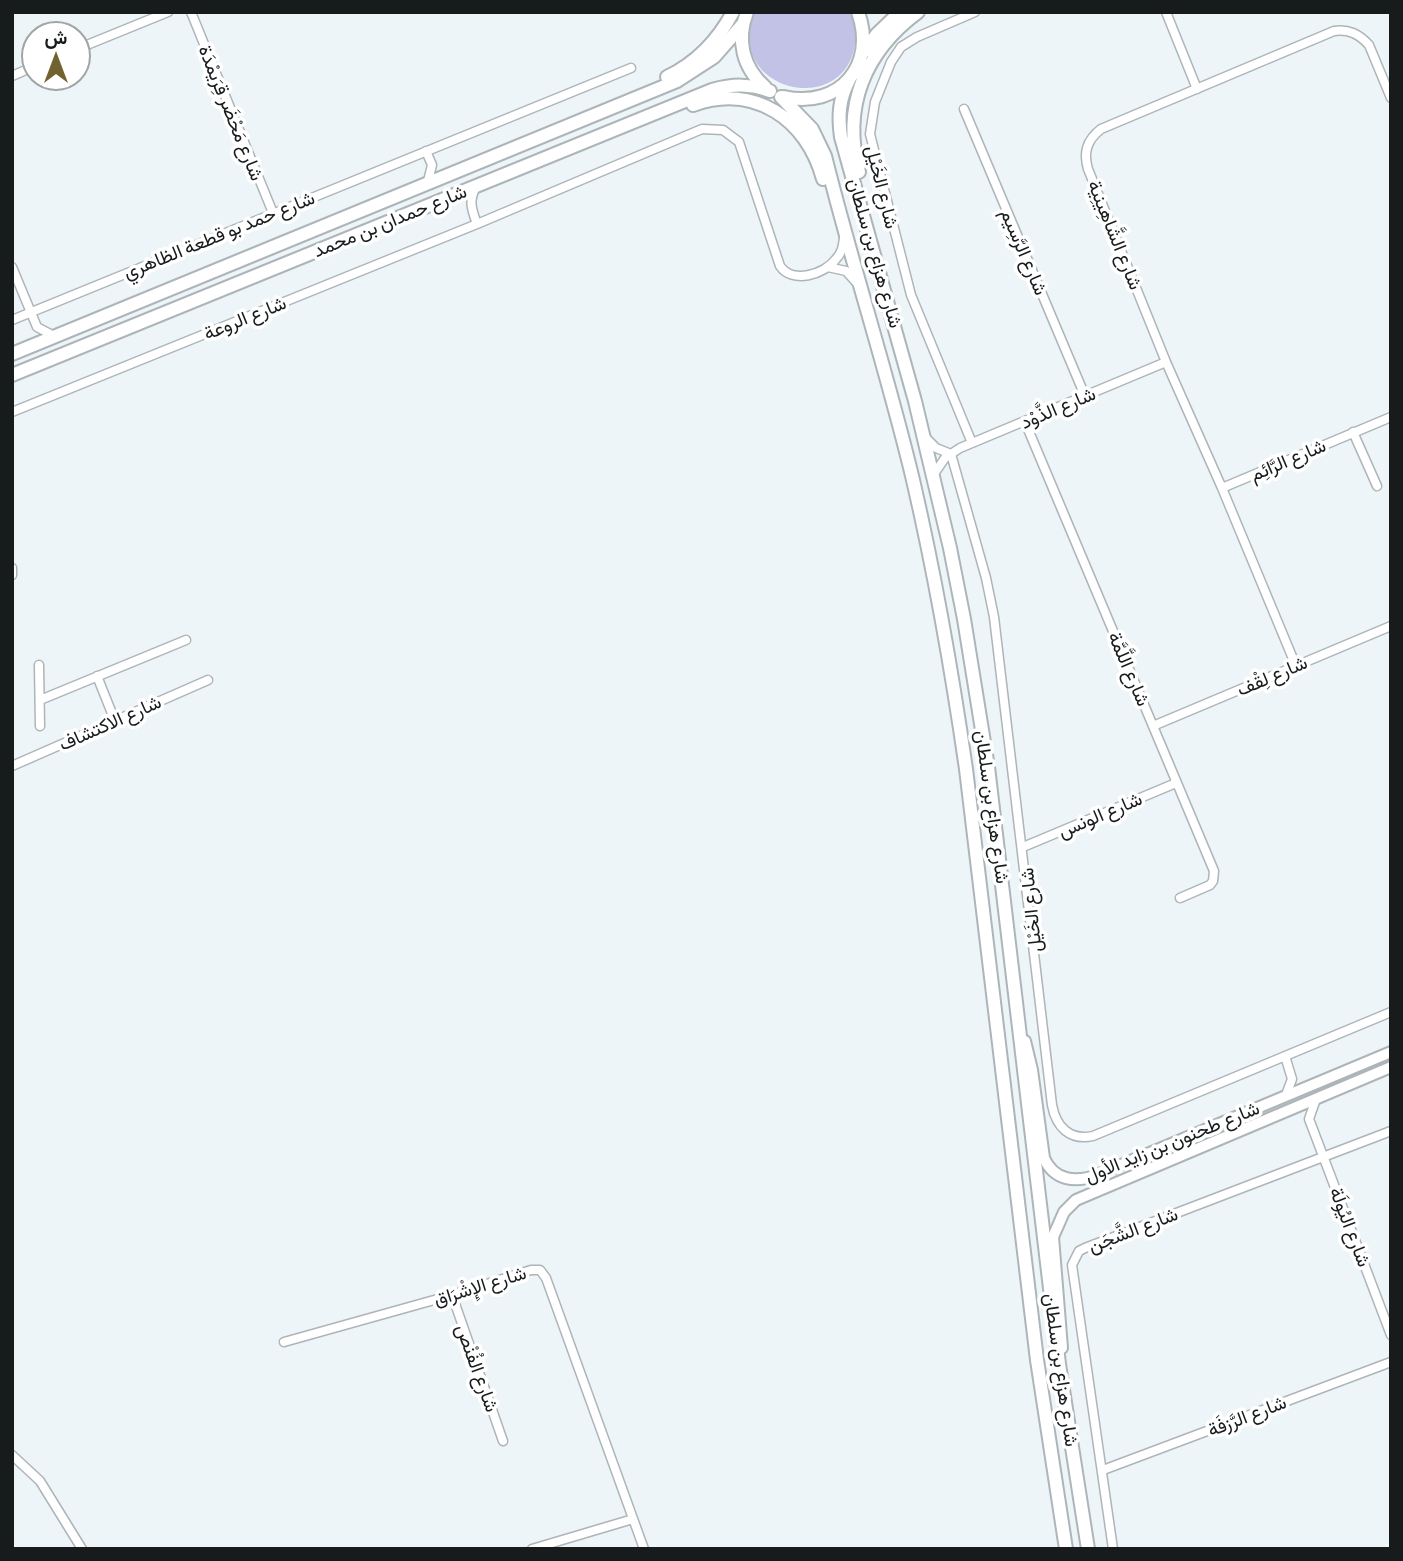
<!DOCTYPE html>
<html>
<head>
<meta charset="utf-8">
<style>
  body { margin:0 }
  #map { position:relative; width:1403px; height:1561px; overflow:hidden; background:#edf5f9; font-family:Commissioner,Vazirmatn,sans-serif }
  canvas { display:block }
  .frame { position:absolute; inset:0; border:14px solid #181b1c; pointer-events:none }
  .north { position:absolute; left:21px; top:21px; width:70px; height:70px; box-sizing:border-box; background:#fff; border:2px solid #a3a4a4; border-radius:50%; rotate:0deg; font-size:19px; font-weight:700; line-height:28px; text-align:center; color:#181b1c }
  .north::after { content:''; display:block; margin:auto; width:24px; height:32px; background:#71622f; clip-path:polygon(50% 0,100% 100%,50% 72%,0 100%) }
</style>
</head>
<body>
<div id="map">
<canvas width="1403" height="1561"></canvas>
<div class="frame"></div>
<div class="north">ش</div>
</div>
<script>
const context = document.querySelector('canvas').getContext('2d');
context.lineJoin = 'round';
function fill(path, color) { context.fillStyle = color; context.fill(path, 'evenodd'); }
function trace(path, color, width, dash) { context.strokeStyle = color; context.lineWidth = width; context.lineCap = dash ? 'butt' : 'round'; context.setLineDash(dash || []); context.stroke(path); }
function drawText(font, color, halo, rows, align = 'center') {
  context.font = font + ' Commissioner,Vazirmatn,sans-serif'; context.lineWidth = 7; context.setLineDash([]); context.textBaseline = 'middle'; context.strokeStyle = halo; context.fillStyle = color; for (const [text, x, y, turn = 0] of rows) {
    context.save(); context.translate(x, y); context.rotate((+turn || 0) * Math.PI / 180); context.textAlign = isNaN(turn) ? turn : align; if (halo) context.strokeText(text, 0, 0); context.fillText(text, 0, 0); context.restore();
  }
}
const water = new Path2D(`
  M754 12H851C857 24 857 36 854 49 839 118 724 89 754 12Z`);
const street = new Path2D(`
  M191 12 273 213
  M1166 12 1197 89
  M77 49 168 12
  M12 76 35 66
  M964 109 1085 396
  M426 151 432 165 427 185
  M476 187C468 201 472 210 477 224
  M12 267 37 327 54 336
  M828 267 846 271 857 283
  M12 320 631 68
  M12 412 477 224 702 129 723 130 739 142 780 266C792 284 824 275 836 259 842 253 843 246 844 238
  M1025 422 1214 871 1213 881 1210 885 1180 898
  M1353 432 1377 486
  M925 437 936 448 951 454
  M972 443 911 295 870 134 875 102 891 62 901 47 917 37 975 12
  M951 454 986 578 994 617 1052 1105C1056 1127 1070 1141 1093 1136L1391 1012
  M934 474 945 458 960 448 1166 362
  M1222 488 1391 417
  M12 568V575
  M39 665 40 726
  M1296 666 1222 488 1166 362 1088 169C1083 152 1087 140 1101 129L1334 31C1349 29 1359 34 1369 45L1391 98
  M97 676 115 721
  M40 700 186 640
  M1153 726 1391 626
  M12 766 208 680
  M1023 847 1176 783
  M1285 1056 1292 1079 1286 1095
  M1316 1099 1309 1119 1391 1335
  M452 1295 503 1441
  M284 1342 452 1295 531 1270H540L546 1278 644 1549
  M12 1455 40 1481 82 1549
  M1103 1470 1391 1362
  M532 1549 633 1519
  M1113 1549 1072 1265 1079 1251 1085 1248 1391 1131`);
const secondary = new Path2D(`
  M1025 1041 1032 1070 1044 1158C1054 1181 1076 1183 1097 1175L1391 1052
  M1062 1348 1053 1237 1064 1212 1076 1200 1391 1067`);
const primary = new Path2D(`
  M747 12C736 40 743 68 765 87
  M865 51 877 34 900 12
  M667 77C696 63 718 40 733 12
  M849 80C839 99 838 116 841 137L915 401 950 548 964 619 988 767 1059 1364 1088 1549
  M781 97 812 129 825 156C852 265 887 371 913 480 935 575 952 672 966 769L1037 1360 1066 1549
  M784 97C840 109 877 65 858 12
  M693 105C754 83 807 119 823 179
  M859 172C842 107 864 52 918 12
  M12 354 677 81 714 57 743 24
  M12 375 712 90C733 84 750 84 770 91`);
const streetNames = [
  ["شارع مَحْضَر قِرَيمْدَة",231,113,68],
  ["شارع الخَيْل",882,187,76],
  ["شارع حمدان بن محمد",390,221,-22],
  ["شارع حمد بو قطعة الظاهري",219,235,-22],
  ["شارع الشَّاهِينِية",1115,235,68],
  ["شارع الرَّسِيم",1024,252,67],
  ["شارع هزاع بن سلطان",875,253,74],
  ["شارع الروعة",245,318,-22],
  ["شارع الذَّوْد",1058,408,-23],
  ["شارع الرَّائِم",1288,460,-23],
  ["شارع اللَّمَّة",1129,669,67],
  ["شارع لِقْف",1272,676,-23],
  ["شارع الاكتشاف",110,723,-24],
  ["شارع هزاع بن سلطان",992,807,82],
  ["شارع الونس",1100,815,-23],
  ["شارع الخَيْل",1031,910,-96],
  ["شارع طحنون بن زايد الأول",1172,1142,-22],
  ["شارع اليُولَة",1350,1227,69],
  ["شارع الشَّجَن",1133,1230,-21],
  ["شارع الإِشْرَاق",480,1286,-17],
  ["شارع الفُنْص",477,1368,70],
  ["شارع هزاع بن سلطان",1061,1370,82],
  ["شارع الرَّزفَة",1247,1416,-21]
];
fill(water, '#c1c2e5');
trace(street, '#aeb5b9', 11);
trace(secondary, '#aeb5b9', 14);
trace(primary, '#aeb5b9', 16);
trace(street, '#fff', 8);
trace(secondary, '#fff', 10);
trace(primary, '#fff', 12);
drawText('19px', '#181b1c', '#fff', streetNames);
</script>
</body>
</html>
